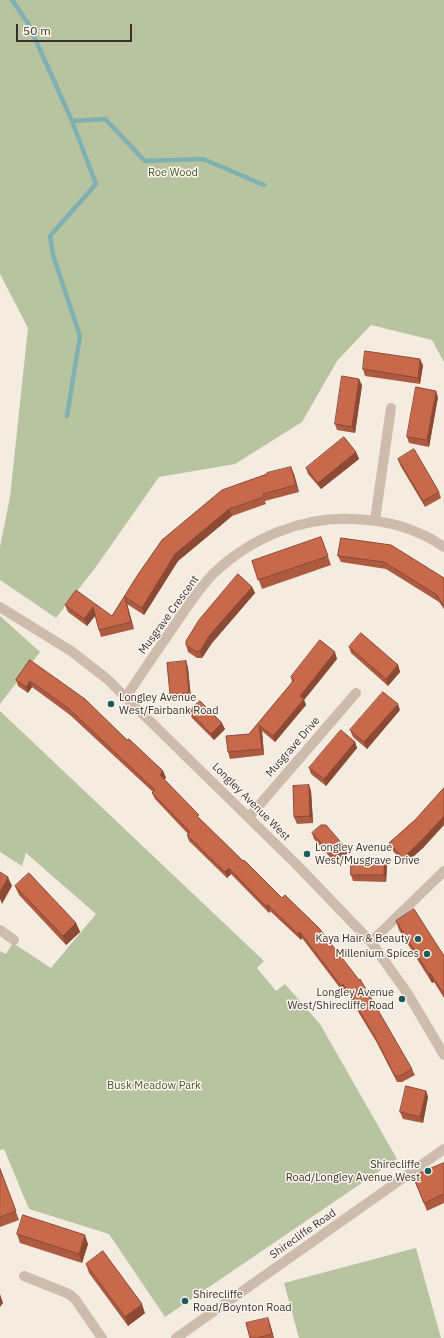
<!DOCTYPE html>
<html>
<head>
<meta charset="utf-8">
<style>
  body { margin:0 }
  #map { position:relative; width:444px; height:1338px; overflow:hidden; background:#f4ebe1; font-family:"IBM Plex Sans",sans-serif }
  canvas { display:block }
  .scale { position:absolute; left:16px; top:24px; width:116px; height:18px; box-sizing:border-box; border:2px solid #3b302b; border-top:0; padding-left:5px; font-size:12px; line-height:14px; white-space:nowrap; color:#3b302b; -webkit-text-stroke:3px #fbf5ee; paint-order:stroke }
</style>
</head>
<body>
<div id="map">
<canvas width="444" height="1338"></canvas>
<div class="scale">50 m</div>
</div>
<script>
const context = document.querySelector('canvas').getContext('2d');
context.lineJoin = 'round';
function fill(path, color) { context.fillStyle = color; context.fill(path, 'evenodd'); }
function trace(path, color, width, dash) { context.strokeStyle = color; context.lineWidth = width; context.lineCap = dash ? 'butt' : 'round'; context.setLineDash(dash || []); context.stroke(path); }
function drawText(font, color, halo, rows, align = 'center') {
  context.font = font + ' "IBM Plex Sans",sans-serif'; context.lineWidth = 3; context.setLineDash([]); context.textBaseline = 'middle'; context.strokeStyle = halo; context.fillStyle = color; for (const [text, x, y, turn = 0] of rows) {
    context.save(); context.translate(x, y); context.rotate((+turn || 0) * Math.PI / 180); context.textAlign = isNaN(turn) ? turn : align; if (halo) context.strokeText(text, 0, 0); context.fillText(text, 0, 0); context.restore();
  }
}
const green = new Path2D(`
  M0 0H444V362L432 340 371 325 337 361 302 422 235 464 159 477 95 568 56 618 0 580V547L10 497 28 328 0 274Z
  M0 616 40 652 0 704Z
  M0 711 264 961 257 968 276 991 285 984 320 1024 397 1159 165 1317 109 1234 29 1209 4 1149 0 1150V951L6 954 13 943 51 968 96 914 26 853 22 866 0 852Z
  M416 1248 441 1338H299L284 1283Z`);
const stream = new Path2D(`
  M12 0 28 23 72 121 96 184 50 236 53 255 80 336 67 416
  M72 121 105 119 145 161 203 159 264 185`);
const minor = new Path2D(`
  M375 520 391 408
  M0 607 71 651 106 678 297 865 371 942 408 994 444 1055
  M126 697C141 674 157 651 172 629 185 610 198 589 214 573 251 538 301 517 352 519 384 520 417 528 444 547
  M249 817 356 693
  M0 930 14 940
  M371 942 444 871
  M24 1276 69 1294 75 1299 102 1338
  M176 1338 444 1149`);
const wall = new Path2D(`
  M423 365 420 384 365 376 363 369Z
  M362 385 355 433 337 430 335 424Z
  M438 397 429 447 409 443 407 437Z
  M356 452 359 459 321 489 308 474 306 468Z
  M398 459 439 492 441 498 425 507 400 465Z
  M294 474 299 492 265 501 266 504 232 516 178 561 144 615 127 604 134 629 101 637 99 630 95 615 87 626 68 612 65 605 112 616 162 540Z
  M321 537 331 565 262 589 252 561Z
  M341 538 444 578V609L439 602 386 569 341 562 338 556Z
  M252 587 255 593 212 643 202 658H197L188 652 186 645Z
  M349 647 398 665 400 672 388 686 351 653Z
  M337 659 304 700 306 705 275 742 262 731 264 755 230 759 228 752 249 734 292 683 291 677Z
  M30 660 127 740 163 771 166 778 164 779 201 820 243 861 412 1069 415 1075 402 1082H397L377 1043 345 990 343 992 302 938 301 940 270 911 269 913 231 874 227 878 189 841 187 835 188 834 155 799 152 793 153 792 70 715 32 687 28 693 18 686 16 680Z
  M186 661 188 668 191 699 173 701 170 694Z
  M400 710 367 749 353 737 350 730Z
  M189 711 225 729 214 740 192 718Z
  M355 742 357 748 326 786 311 774 309 768Z
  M309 785 311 791 313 823 297 824 294 817Z
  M415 820 424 847 405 864 392 850 389 843Z
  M312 833 348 853 336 864 314 839Z
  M387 866 386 882 353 881 351 875Z
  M15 886 76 923 80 932 66 945 19 895Z
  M396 921 444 956V998L434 982 432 983 399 930Z
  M426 1091 428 1097 423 1123 403 1119 400 1112Z
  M444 1163V1203L427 1211 413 1176Z
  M0 1169 19 1220 0 1227Z
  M17 1234 88 1244 82 1263 20 1243Z
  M86 1264 145 1313 128 1326 89 1273Z
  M270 1324 274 1338H250Z`);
const shadedWall = new Path2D(`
  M420 359 423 365 420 384 418 378Z
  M359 379 362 385 355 433 352 427Z
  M436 391 438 397 429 447 427 440Z
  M356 452 359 459 321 489 318 483Z
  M291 467 294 474 299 492 296 485Z
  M229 509 232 516 178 561 144 615 142 608 175 554Z
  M252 587 255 593 212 643 202 658 200 651 209 636Z
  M125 597 127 604 134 629 131 622Z
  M93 607 96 615 87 626 84 619Z
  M335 652 337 659 304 700 306 705 275 742 273 736 300 696Z
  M186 661 188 668 191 699 189 693Z
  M398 665 400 672 388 686 386 679Z
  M30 681 32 687 28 693 26 687Z
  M398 704 400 710 367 749 364 742Z
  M222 723 225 729 214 740 211 734Z
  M259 725 262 731 264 755 262 749Z
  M355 742 357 748 326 786 324 779Z
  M163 771 166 778 162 782 160 775Z
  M309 785 311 791 313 823 310 816Z
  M444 816V825L424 847 405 864 403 858Z
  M345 847 348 853 336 864 334 857Z
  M384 859 387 866 386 882 384 875Z
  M229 868 231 874 227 878 225 872Z
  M8 877 12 886 2 904 0 899V892Z
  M268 905 270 911 269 913 266 906Z
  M76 923 80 932 66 945 63 936Z
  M300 932 302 938 301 940 298 934Z
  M430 973 434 982 432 983 429 974Z
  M343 984 345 990 343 992 341 986Z
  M426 1091 428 1097 423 1123 420 1117Z
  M85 1235 88 1244 82 1263 79 1254Z
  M0 1294 3 1303 0 1307Z
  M142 1304 145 1313 128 1326 125 1317Z
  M268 1318 270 1324 274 1338 272 1334Z`);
const building = new Path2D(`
  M365 351 420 359 418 378 363 369Z
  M342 376 359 379 352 427 335 424Z
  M416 387 436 391 427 440 407 437Z
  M344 437 356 452 318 483 306 468Z
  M414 449 439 492 423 501 398 459Z
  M291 467 296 485 263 494 264 497 229 509 175 554 142 608 125 597 131 622 99 630 93 607 84 619 65 605 76 590 112 616 137 576 162 540 222 490 267 474V473Z
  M321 537 328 556 258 580 252 561Z
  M341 538 391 545 444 578V606L437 595 384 562 338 556Z
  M238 574 252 587 209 636 200 651H195L186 645V641L199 620Z
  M361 633 398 665 386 679 349 647Z
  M320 640 335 652 300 696 304 699 273 736 259 725 262 749 228 752 226 736 249 734 294 680 291 677Z
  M30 660 85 699 127 740 129 739 163 771 160 775 199 815 197 816 243 861 244 860 282 898 285 895 319 928 359 980 360 979 412 1069 400 1076H395L375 1037 343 984 341 986 300 932 298 934 268 905 266 906 229 868 225 872 187 835 190 832 152 793 155 790 68 708 30 681 26 687 16 680Z
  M186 661 189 693 170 694 167 663Z
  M383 692 398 704 364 742 350 730Z
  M200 701 222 723 211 734 189 711Z
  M341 730 355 742 324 779 309 768Z
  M309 785 310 816 294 817 293 786Z
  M444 788V816L421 841 403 858 389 843 415 820Z
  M321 825H326L345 847 334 857 312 833Z
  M351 859H384V875H351Z
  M0 872 8 877 0 892Z
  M29 873 76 923 63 936 15 886Z
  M414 909 444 956V994L430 973 429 974 396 921Z
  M406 1086 426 1091 420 1117 400 1112Z
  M444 1163V1194L424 1203 413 1176Z
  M0 1169 16 1211 0 1217Z
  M23 1215 85 1235 79 1254 17 1234Z
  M103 1251 142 1304 125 1317 86 1264Z
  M268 1318 272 1334 257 1338H250L246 1323Z`);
const markers = [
  [111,704,4,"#1f5a5e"],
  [307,854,4,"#1f5a5e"],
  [418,939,4,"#1f5a5e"],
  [427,954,4,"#1f5a5e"],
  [402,999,4,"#1f5a5e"],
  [428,1171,4,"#1f5a5e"],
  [185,1301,4,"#1f5a5e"]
];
const parkNames = [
  ["Roe Wood",173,173],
  ["Busk Meadow Park",154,1086]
];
const streetNames = [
  ["Musgrave Crescent",169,615,-54],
  ["Musgrave Drive",293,747,-49],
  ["Longley Avenue West",251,802,45],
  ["Shirecliffe Road",303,1234,-35]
];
const poiNames = [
  ["Longley Avenue",119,698,"left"],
  ["West/Fairbank Road",119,711,"left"],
  ["Longley Avenue",315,848,"left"],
  ["West/Musgrave Drive",315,861,"left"],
  ["Kaya Hair & Beauty",410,939],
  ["Millenium Spices",419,954],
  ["Longley Avenue",394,993],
  ["West/Shirecliffe Road",394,1006],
  ["Shirecliffe",420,1165],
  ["Road/Longley Avenue West",420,1178],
  ["Shirecliffe",193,1295,"left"],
  ["Road/Boynton Road",193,1308,"left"]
];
fill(green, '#b8c4a0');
trace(stream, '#7fb0b2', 4.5);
trace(minor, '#cdbbac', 10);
fill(wall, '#ac5a40');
fill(shadedWall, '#8c4a34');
fill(building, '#c8694b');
trace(building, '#8c4a34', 1);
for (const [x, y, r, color] of markers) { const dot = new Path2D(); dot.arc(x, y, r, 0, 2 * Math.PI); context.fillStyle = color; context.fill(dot); trace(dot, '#fbf5ee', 1.5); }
drawText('11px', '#4a5a2e', '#fbf5ee', parkNames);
drawText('11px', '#3b302b', '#fbf5ee', streetNames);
drawText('11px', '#3b302b', '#fbf5ee', poiNames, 'right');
</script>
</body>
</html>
